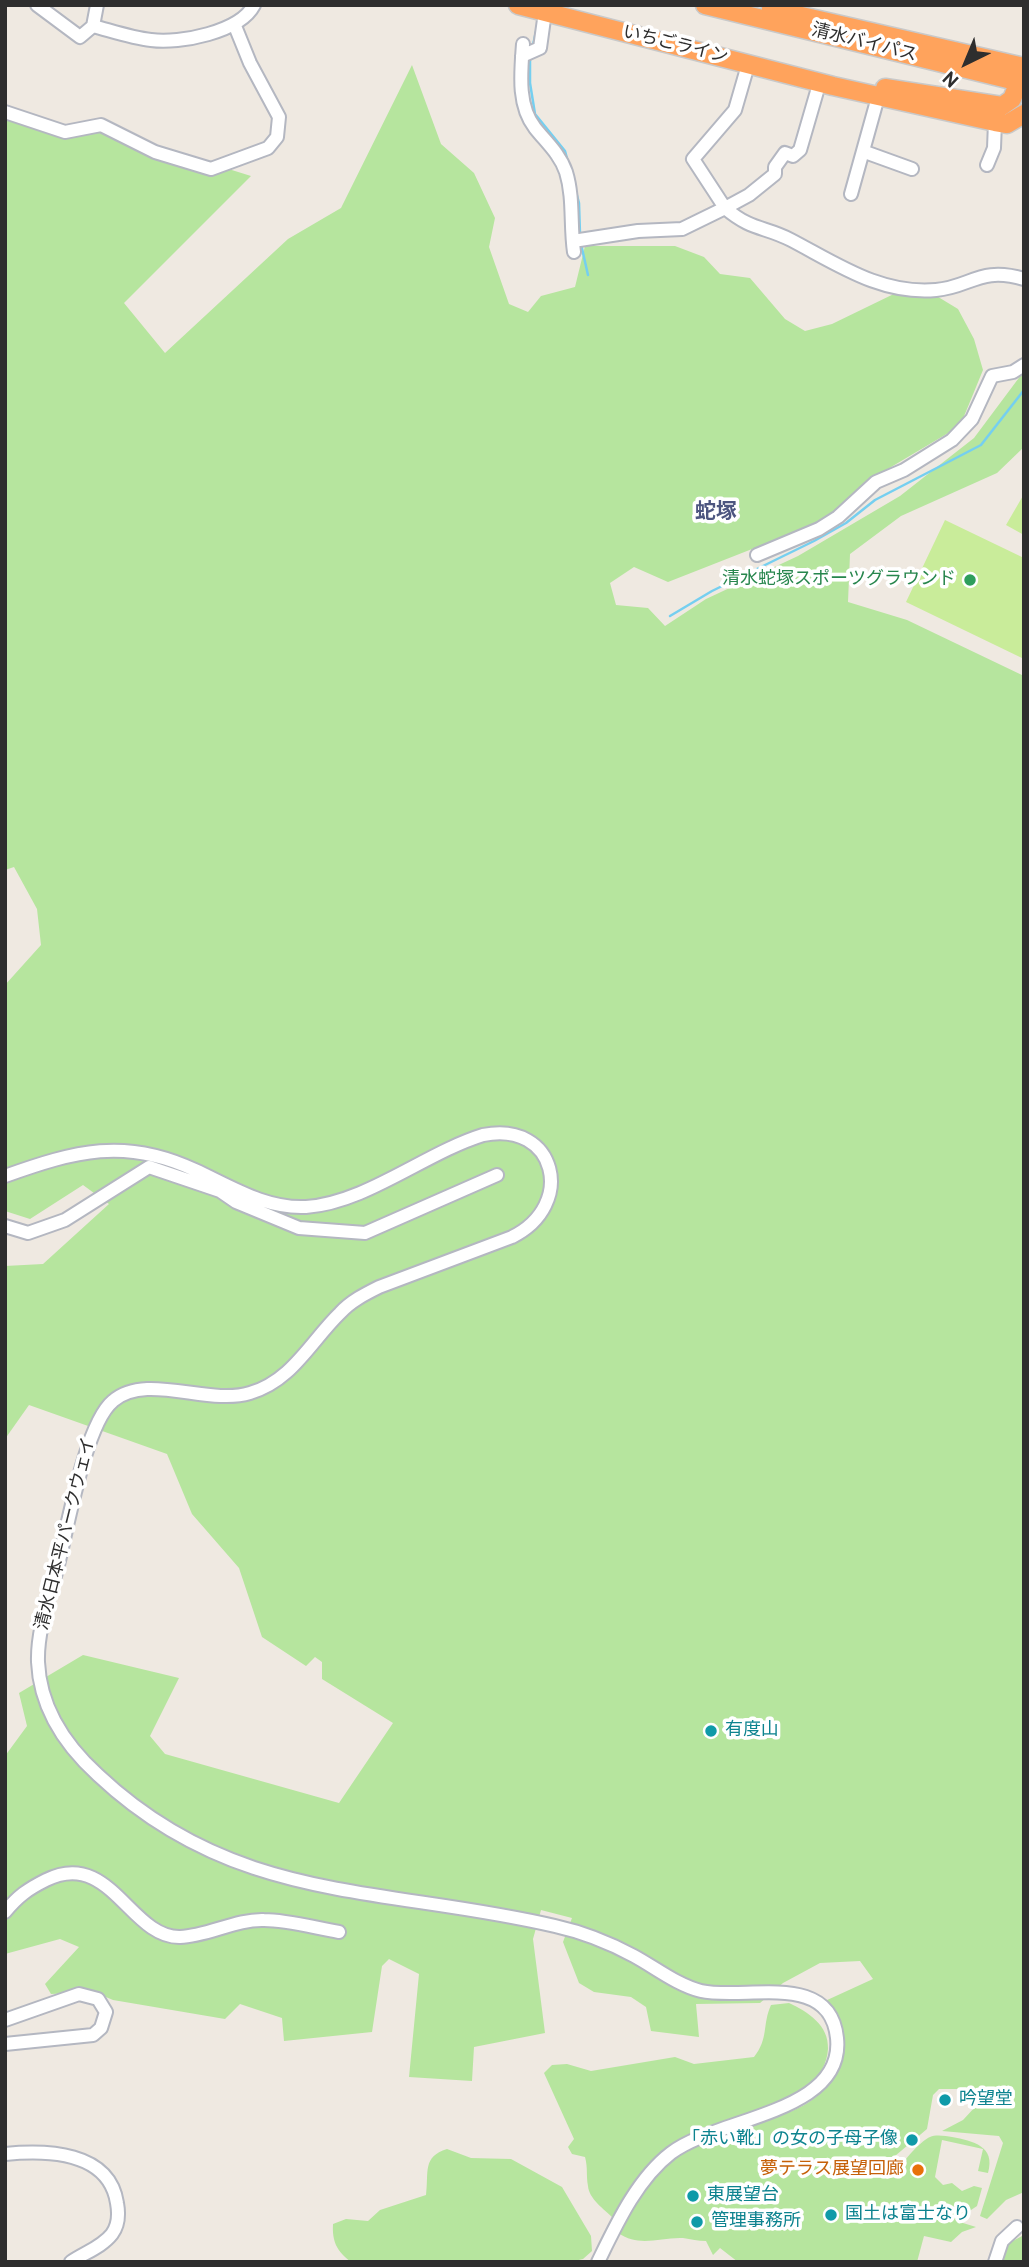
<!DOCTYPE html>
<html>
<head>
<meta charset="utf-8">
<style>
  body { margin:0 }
  #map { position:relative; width:1029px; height:2267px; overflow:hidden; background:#efe9e1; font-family:Overpass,sans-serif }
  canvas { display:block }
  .frame { position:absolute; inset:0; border:7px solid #2e2e2e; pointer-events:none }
  .north { position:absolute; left:931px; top:28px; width:70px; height:70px; -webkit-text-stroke:5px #fff; paint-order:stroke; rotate:223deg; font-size:19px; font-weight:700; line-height:28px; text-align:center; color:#2e2e2e }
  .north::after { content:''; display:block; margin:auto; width:24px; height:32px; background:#2e2e2e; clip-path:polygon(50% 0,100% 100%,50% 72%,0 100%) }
</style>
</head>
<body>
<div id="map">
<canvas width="1029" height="2267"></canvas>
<div class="frame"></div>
<div class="north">N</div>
</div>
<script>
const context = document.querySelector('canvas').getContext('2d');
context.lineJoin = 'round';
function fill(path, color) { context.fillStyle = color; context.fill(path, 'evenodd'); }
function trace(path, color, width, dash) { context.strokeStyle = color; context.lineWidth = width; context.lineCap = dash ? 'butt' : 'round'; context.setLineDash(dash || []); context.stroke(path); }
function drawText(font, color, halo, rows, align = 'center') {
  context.font = font + ' Overpass,"Noto Sans JP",sans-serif'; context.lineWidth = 7; context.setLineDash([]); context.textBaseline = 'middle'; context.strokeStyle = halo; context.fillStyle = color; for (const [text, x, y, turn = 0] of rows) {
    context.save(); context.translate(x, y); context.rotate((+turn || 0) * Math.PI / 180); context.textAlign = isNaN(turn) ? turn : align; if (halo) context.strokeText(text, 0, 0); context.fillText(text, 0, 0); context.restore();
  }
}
const green = new Path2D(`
  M412 65 441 144 474 173 495 218 489 247 509 304 528 312 541 296 575 287 585 246H675L704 257 720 274 750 278 785 319 805 331 832 324 902 290 930 292 958 309 974 339 983 370 960 426 876 476 826 520 668 582 634 567 610 583 616 605 648 608 665 626 706 599 798 556 900 496 974 438 1024 371V447L997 473 901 516 850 554 848 602 907 620 1024 676V2192L1006 2200 987 2219 980 2216 1003 2143 999 2136 942 2131 963 2120 976 2106 962 2089H939L933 2095 927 2129 895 2156 902 2164C908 2156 921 2141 930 2137 936 2134 946 2136 952 2137 973 2141 996 2146 988 2173L978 2171 983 2149 942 2140 935 2177 943 2185 952 2183 962 2191 974 2186 982 2188 977 2206 962 2216 963 2223 976 2227 962 2232 951 2242 924 2236 917 2262H738L720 2248 713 2255 706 2241C698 2241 691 2239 683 2238 660 2237 640 2248 618 2233 639 2197 658 2168 693 2145 740 2116 837 2124 837 2051 837 2027 838 2021 825 2001L873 1979 860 1961 820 1963 783 1983 760 2003 696 2004 699 2037 651 2031 646 2007 631 1997 594 1992 579 1983 563 1942 572 1918 541 1910 533 1939 545 2033 474 2047 472 2081 409 2077 419 1974 389 1959 382 1966 372 2032 284 2041 282 2018 240 2004 225 2019 113 2000 94 1992 51 1994 45 1984 79 1947 60 1939 5 1954V1756L27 1726 19 1693 83 1655 179 1678 150 1736 165 1754 339 1803 393 1723 322 1679V1662L315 1657 306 1666 262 1637 239 1568 192 1514 167 1454 29 1405 5 1439V1266L43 1264 109 1204 83 1185 30 1219 5 1211V985L41 945 37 909 14 867 5 870V120L51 124 129 138 251 176 124 303 165 353 288 239 341 208Z
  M789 2003C808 2012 829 2025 828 2049 824 2109 724 2112 682 2138 651 2158 633 2187 613 2218 604 2209 589 2199 588 2186 586 2175 588 2168 585 2157L572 2154 568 2147 574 2139 544 2073 552 2065 567 2064 591 2071 675 2057 694 2064 754 2057C769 2038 762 2025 771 2005Z
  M447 2149 471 2158 511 2159 562 2187 591 2236 592 2251 583 2259 570 2262H351C337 2251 332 2242 333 2224L346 2219 368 2221 380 2210 426 2195C429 2172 422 2157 447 2149Z
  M1024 2235V2262H1001L1007 2244Z`);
const pitch = new Path2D(`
  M1024 494V535L1006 525Z
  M945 520 1024 558V659L906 602Z`);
const stream = new Path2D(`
  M533 45 537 27
  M530 58V83L535 114 565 151 579 203 580 234
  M581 244 588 275
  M670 616 712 591 814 541 846 523 875 500 981 445 1024 390`);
const minor = new Path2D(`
  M37 5 80 37 93 26 97 5
  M93 26C112 31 132 38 151 40 180 44 240 32 254 5
  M523 44C521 72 517 105 535 128 546 142 560 154 566 172 574 198 570 225 574 252
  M522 56 540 48 545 12
  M748 65 735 110 693 159 725 208 749 195 775 174V167L785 153 793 156 800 150 820 81
  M5 112 65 132 101 125 155 152 211 169 268 148 277 137 279 117 250 63 235 26
  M865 152 912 169
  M987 165 994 148 995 122
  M851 194 878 97
  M573 241 638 231 682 229 725 208C752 231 764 226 791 240 837 264 881 295 936 290 971 287 980 266 1024 279
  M757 555 819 529 838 517 876 482 904 470 952 440 972 419 992 376 1013 372 1024 365
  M5 1176C75 1151 125 1137 195 1170 230 1186 265 1209 306 1207 366 1203 425 1153 483 1135 556 1120 577 1205 512 1237L379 1287C365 1294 351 1301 340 1313 311 1341 292 1381 250 1393 208 1406 146 1372 113 1401 85 1424 67 1531 57 1569 49 1599 37 1631 38 1662 40 1708 65 1745 98 1775 236 1905 385 1886 555 1926 582 1932 610 1943 634 1956 656 1968 677 1985 701 1991 745 2001 830 1970 837 2038 845 2113 719 2117 671 2153 637 2179 616 2225 598 2262
  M5 1226 28 1233 65 1220 149 1167 220 1191 236 1202 299 1228 365 1233 497 1175
  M5 1912C18 1896 28 1889 46 1880 110 1848 130 1938 180 1937 208 1936 236 1919 264 1920 288 1920 315 1928 339 1932
  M5 2020 79 1994 98 1999 106 2012 101 2028 93 2035 5 2044
  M5 2154C46 2150 109 2151 117 2203 119 2214 118 2226 112 2234 102 2247 84 2253 71 2262
  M995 2262 1002 2241 1017 2227`);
const highway = new Path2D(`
  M518 5 833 86 995 122 1007 124 1024 114
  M705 5 1024 83
  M771 9 1024 67
  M885 88 1002 106 1012 99 1023 71`);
const markers = [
  [970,580,7,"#2e9e5b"],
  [711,1731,7,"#0f9aa8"],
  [945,2100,7,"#0f9aa8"],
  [912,2140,7,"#0f9aa8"],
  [918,2170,7,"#e8710a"],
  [693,2196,7,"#0f9aa8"],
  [831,2215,7,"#0f9aa8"],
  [697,2222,7,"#0f9aa8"]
];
const streetNames = [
  ["清水バイパス",864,44,14],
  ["いちごライン",675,46,14],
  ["清水日本平パークウェイ",67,1534,-76]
];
const leisureNames = [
  ["清水蛇塚スポーツグラウンド",956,580]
];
const cultureNames = [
  ["有度山",725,1731],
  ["吟望堂",959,2100],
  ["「赤い靴」の女の子母子像",898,2140,"right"],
  ["東展望台",707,2196],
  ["国土は富士なり",845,2215],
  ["管理事務所",711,2222]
];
const foodNames = [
  ["夢テラス展望回廊",904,2170]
];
const quarterNames = [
  ["蛇塚",716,514]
];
fill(green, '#b6e59e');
fill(pitch, '#c9ec9a');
trace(stream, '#75cff0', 2.5);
trace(minor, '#b4b7c1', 16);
trace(highway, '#c9c9c9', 21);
trace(minor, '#fff', 12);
trace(highway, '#ffa35c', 18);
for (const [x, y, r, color] of markers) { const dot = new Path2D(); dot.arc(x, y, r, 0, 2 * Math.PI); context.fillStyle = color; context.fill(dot); trace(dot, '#fff', 2.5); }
drawText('18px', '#2e2e2e', '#fff', streetNames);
drawText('18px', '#27864d', '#fff', leisureNames, 'right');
drawText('18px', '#0d838f', '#fff', cultureNames, 'left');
drawText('18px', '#c56008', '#fff', foodNames, 'right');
drawText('bold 21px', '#4d5680', '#fff', quarterNames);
</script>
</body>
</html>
